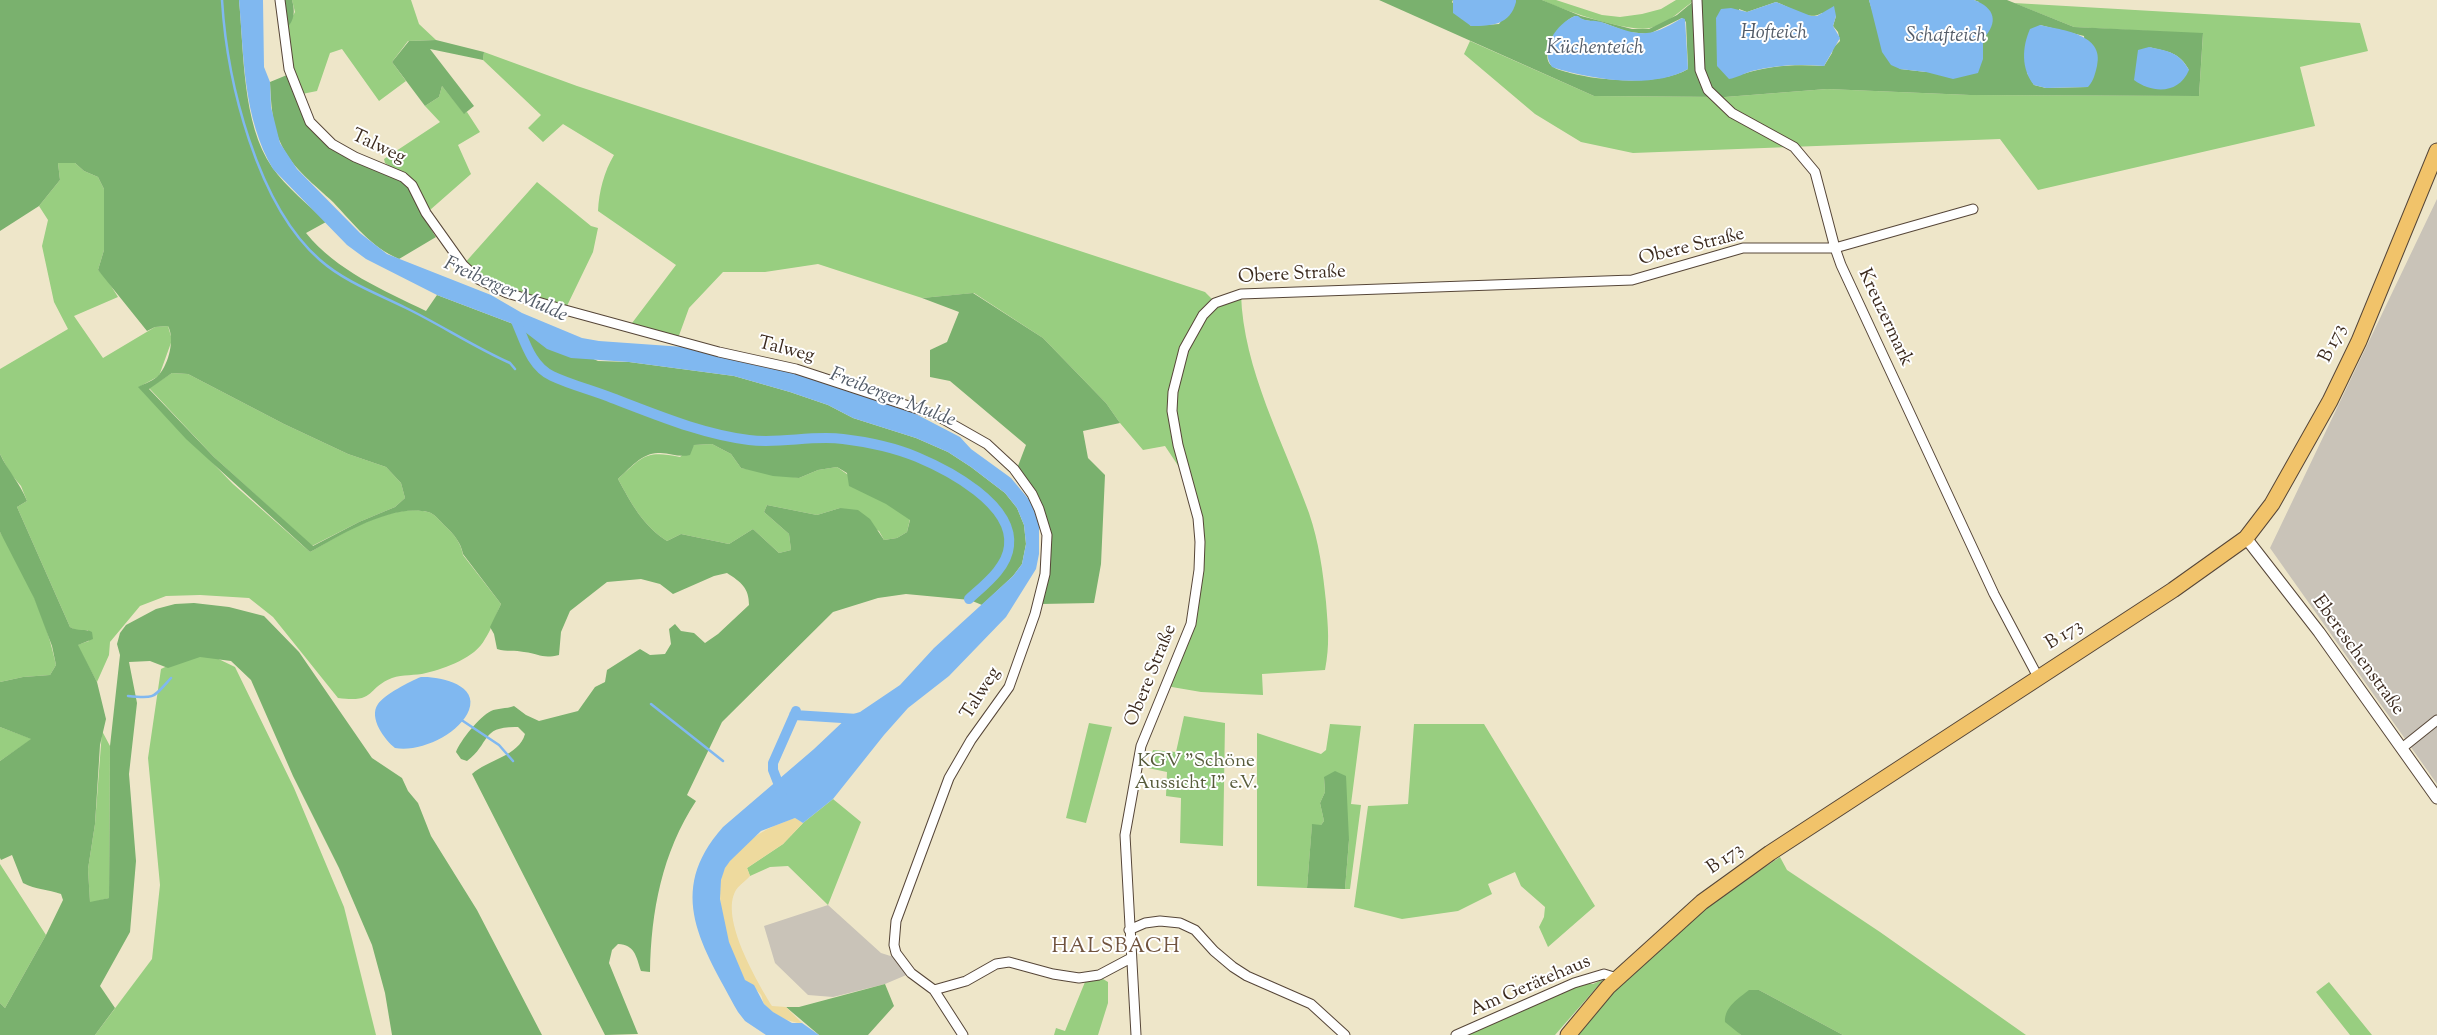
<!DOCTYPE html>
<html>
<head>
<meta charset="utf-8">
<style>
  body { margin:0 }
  canvas { display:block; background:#eee6c9 }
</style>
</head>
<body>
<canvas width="2437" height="1035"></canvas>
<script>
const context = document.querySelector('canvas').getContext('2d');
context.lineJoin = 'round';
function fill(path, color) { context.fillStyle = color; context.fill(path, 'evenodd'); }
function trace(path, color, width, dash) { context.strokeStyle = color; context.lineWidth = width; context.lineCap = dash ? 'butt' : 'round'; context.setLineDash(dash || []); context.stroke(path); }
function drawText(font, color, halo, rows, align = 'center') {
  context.font = font + ' "Sorts Mill Goudy",serif'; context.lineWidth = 4; context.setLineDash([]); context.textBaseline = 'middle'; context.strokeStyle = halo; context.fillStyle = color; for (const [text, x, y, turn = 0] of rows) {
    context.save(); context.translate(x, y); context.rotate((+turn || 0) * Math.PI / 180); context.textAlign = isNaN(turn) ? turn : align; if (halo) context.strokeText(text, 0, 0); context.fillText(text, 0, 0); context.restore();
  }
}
const industrial = new Path2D(`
  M2437 199V784L2270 548Z
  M828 905 881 953 900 959 911 973 885 984 833 997 808 995 775 963 764 926Z`);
const green = new Path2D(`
  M292 0H411L419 24 436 40 408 41 392 62 406 81 379 101 342 49 330 53 317 91 302 94 294 74 286 29 295 12Z
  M1542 0H1556L1602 15 1620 17 1642 14 1661 9 1676 0H1695C1680 10 1669 24 1650 28 1629 33 1562 10 1542 0Z
  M2014 3 2360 23 2368 51 2300 67 2315 126 2038 190 2000 139 1633 153 1581 142 1535 114 1464 54 1470 41 1594 96 1725 97 1827 89 1970 95 2199 96 2203 34 2074 27Z
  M484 52 577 86 1205 292 1215 302 1241 294C1243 369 1284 443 1309 513 1319 542 1323 572 1326 602 1328 628 1330 644 1325 670L1262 674 1263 695 1201 692 1166 686 1195 607 1199 529 1187 479 1165 446 1143 450 1120 423 1106 403 1043 338 974 293 922 298 818 264 765 272H723L689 308 677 341 629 327 676 265 598 211C599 191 604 172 614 155L563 124 543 142 528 128 541 115 483 60Z
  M442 86 464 113 467 112 480 132 458 145 471 174 430 210 415 183 385 163 384 159 440 122 425 106 439 97Z
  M58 163H75L84 171 98 177 104 189V250L98 270 106 278 118 297 74 316 103 358 155 327 168 326 172 340 159 376 139 387 233 484 310 552C340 535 392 502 428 512 434 513 440 521 445 526 454 534 461 543 463 555L501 604C495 616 492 629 485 639 475 658 446 668 426 673 415 676 403 674 392 678 365 689 377 703 338 698L273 617 249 598 200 595 166 596 140 606 110 642 109 655 97 682 77 645 89 641 88 630 77 631 70 627 17 507 27 501 21 486 10 473 0 454V369L68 329 54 302 42 246 48 220 39 206 60 180Z
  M537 182 591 226 598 228 593 252 565 310 507 293 463 265Z
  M172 373 188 374 284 424 348 454 386 467 401 483 405 498 395 507 359 522 312 546 214 457 149 388Z
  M712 444 731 454 741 468 799 478 818 470 837 467 910 519 907 532 897 538 884 540 879 531 840 508 817 515 767 505 764 512 789 534 791 550 779 553 753 529 729 544 681 534 667 541C643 526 631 503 618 479 643 456 646 450 680 457L694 445Z
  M0 532C24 569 47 621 56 665L50 675 23 677 0 682Z
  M200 650 235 667 294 788 344 907 376 1035H95L152 959 160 885 148 758 161 669Z
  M1184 716 1225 723 1223 846 1180 843 1181 798 1166 796 1167 772 1148 768 1153 750 1176 752Z
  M1089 723 1112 727 1086 823 1066 818Z
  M1330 724 1361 726 1351 804 1361 805 1350 889H1345L1349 840 1324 777 1325 792 1320 803 1324 821 1321 825H1312L1307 888 1257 886V733L1321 754 1326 750Z
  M1414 724H1484L1595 906 1548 947 1539 927 1544 917 1545 907 1521 886 1515 872 1488 884 1492 894 1458 911 1402 919 1354 907 1368 806 1408 804Z
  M0 727 32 739 0 761Z
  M102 731 110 746 109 898 90 903 88 869 95 824Z
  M833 799 861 822 828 905 788 866 770 867 750 876 747 868 783 844 803 823Z
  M1780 857 1787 870 1880 932 2026 1035H1843L1759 990 1738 1032 1741 1035H1576L1624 980 1717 899Z
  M0 864 46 935 5 1008 0 1003Z
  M1103 979 1108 982V1003L1098 1035H1054L1056 1028 1065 1031 1085 982Z
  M1604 979 1555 1035H1465L1580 984H1593Z
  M2329 982 2372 1035H2350L2316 992Z`);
const forest = new Path2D(`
  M0 0H239C244 51 242 124 272 167 286 187 309 205 326 222L306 233C337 271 383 290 426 311L437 295 516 325 598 361 629 362 734 376 790 392 828 405 853 418 916 438 948 452 971 467 1005 493 1017 508 1024 525 1026 544 1022 564 1013 576 982 605 970 600 906 594 878 598 833 612 722 722 687 795 696 801C662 853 651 911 650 972L641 971C636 956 635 945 618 944L612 950 609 963 638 1034 605 1035 472 774C487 760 519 756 525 734L518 727C480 726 491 743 467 761L461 759 456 752C460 741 480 716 491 711 497 708 506 709 514 706L526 715 539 721 578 711 595 687 605 682 607 670 640 649 650 655 665 654 671 644 669 629 675 624 681 631 694 633 705 643 718 634 749 605C749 588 741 582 727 573L714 576 673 594 660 584 641 579 607 582 570 611 561 632 559 655C542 659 540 654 524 652 515 650 507 652 497 649L494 634 490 627 501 604 463 554C461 543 454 534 445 526 440 521 434 513 428 512 392 503 341 535 310 552L186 439 138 387C144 384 155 380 159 375 169 363 175 339 168 326L155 327 147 331 98 270 104 250V189L98 177 84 171 75 163H58L60 180 39 206 0 231ZM172 373 188 374 284 424 348 454 386 467 401 483 405 498 395 507 359 522 313 546 214 457 149 389ZM712 444 731 454 741 468 773 476 799 478 818 470 837 467 847 473 849 486 886 504 910 520 907 532 897 538 884 540 870 519 858 510 840 508 817 515 767 505 764 512 789 534 791 550 779 553 753 529 729 544 681 534 667 541C643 526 631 503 618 479 629 469 642 453 658 453 669 452 678 458 690 455L694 445Z
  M282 0H292C295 11 295 20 286 29Z
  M1379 0H1453L1452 2 1471 26 1499 24 1516 0H1542L1581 16 1632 29H1649L1677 15 1695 0H1869L1881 39 1900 69 1926 72 1983 59 1979 2 1974 0H2007L2074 27 2203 33 2199 96 1970 95 1827 89 1725 97 1594 96ZM1776 2C1791 7 1807 22 1822 13L1836 16 1833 26 1838 32 1840 41 1833 48 1832 53 1824 66C1797 64 1770 65 1743 74L1739 9 1747 12ZM1575 16 1584 20 1604 23 1628 32 1649 34 1682 18 1686 22 1688 69C1659 86 1601 81 1570 73 1565 71 1556 70 1552 66 1544 60 1548 48 1552 41 1559 31 1563 21 1575 16ZM2040 25 2084 36 2088 87 2046 88 2034 85 2027 73ZM2149 47C2169 52 2179 52 2189 70Z
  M436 40 484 52 483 60 430 49 474 106 464 114 442 86 439 97 425 106 392 62 409 41Z
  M287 75C294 91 299 110 309 125 326 152 375 168 403 182 414 192 426 222 436 237L399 259C371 247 354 224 333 202 315 185 293 169 282 146 272 127 271 103 270 82Z
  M973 293 1043 338 1106 403 1120 423 1083 431 1088 458 1105 475 1101 564 1094 603 1040 604 1047 558 1043 520 1014 469 1018 466 1026 445 950 381 930 377V350L947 342 959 312 922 298Z
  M0 454C8 471 20 483 27 501L17 507 70 627C78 632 85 628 92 632L93 639 78 645 97 682 106 719 100 745 95 824 88 869 90 902 109 898 110 746 120 655 117 644 120 633 126 625 156 609 175 604 194 603 229 607 264 616 299 652 372 758 402 778 408 791 418 803 431 836 477 910 542 1035H392L385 993 372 945 339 868 293 776 251 680 231 661 200 657 168 668 150 661 129 662 137 703 129 774 136 861 130 932 100 986 115 1008 95 1035H0V1003L5 1008 46 935 63 900 61 894C48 889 36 890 23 883L12 855 1 860 0 858V761L31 739 0 727V682L23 677 50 675 56 665 52 646 34 598 0 532Z
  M1335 771 1346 776 1349 840 1345 889 1307 888 1312 824 1321 825 1324 821 1320 803 1325 792 1324 777Z
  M885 984 894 1006 868 1035H819L786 1007H799Z
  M1749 990H1759L1843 1035H1741L1725 1022C1724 1007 1739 998 1749 990Z`);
const sand = new Path2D(`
  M795 818 803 823 783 844 747 868 750 876C746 881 739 885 736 890 719 918 758 983 772 1006L786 1007 802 1023C789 1023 774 1015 765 1005 762 1002 763 998 761 995 757 989 748 985 744 979 730 954 711 895 725 868 728 862 733 858 737 853 757 832 768 828 795 818Z`);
const water = new Path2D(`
  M239 0H263L264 67 270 82 271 107 280 143 297 169 360 233 387 254 491 295 522 313 582 338 599 341 684 347 786 369 910 411 960 437 971 449 1011 478 1031 502 1039 525V554L1036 569 1006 617 949 676 908 708 884 735 833 799 803 823 795 818 761 831 730 861 725 868 721 880 720 899 729 942 745 980 754 985 764 1004 773 1012 792 1023H802L819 1035H766L745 1021 738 1012C703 947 664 893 723 827L814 749 850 715 860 712 900 685 934 648 1013 576 1022 564 1026 544 1024 525 1017 508 1005 493 971 467 948 452 916 438 853 418 828 405 790 392 734 376 629 362 571 358 547 349 516 325 437 295 366 259 347 245 273 169C243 118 244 57 239 0Z
  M1453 0H1516V2C1510 25 1492 26 1471 26L1453 13Z
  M1869 0H1974C1995 8 1999 22 1983 39V59L1978 73 1953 79 1926 72 1900 69 1891 65 1882 52Z
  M1776 2 1811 16H1817L1834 6 1836 16 1833 26 1840 38 1824 66C1799 64 1776 65 1752 71 1744 73 1737 78 1729 79L1717 66 1716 18 1721 9 1731 8 1747 12Z
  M1575 16H1578C1585 23 1595 19 1604 23 1640 36 1648 39 1682 18L1685 19 1688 69C1652 90 1589 79 1552 67 1539 49 1557 23 1575 16Z
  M2040 25C2062 30 2105 34 2097 66 2095 74 2094 80 2088 87L2046 88 2034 85C2021 69 2022 47 2030 29Z
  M2149 47C2168 51 2179 52 2189 70 2179 94 2153 94 2134 80L2138 50Z
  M421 677C438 676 479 684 469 710 460 734 419 753 395 748 385 740 368 718 378 704 384 695 410 681 421 677Z`);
const stream = new Path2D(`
  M222 0C227 82 257 205 320 260 345 282 378 294 406 308 441 325 474 347 510 363L515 369
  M128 696C155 699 153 698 171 678
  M651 704 723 761
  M463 721 499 745 513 761`);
const canal = new Path2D(`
  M514 317C524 337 529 365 552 376 571 385 592 390 612 398 657 415 701 434 749 440 780 444 812 435 843 439 868 442 893 447 917 457 948 470 1014 504 1009 546 1007 568 984 585 969 599
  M794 715 858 719
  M782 793 773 770V763L796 711`);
const minor = new Path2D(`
  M280 0 289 69 310 122 332 144 355 157 403 177 412 185 426 213 463 265 478 279 507 293 565 310 719 352 796 369 936 415 987 444 1014 469 1032 494 1039 509 1047 535 1045 574 1035 614 1009 687 971 740 949 778 896 921 894 945 896 953 911 973 934 990 963 1035
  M1697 0 1700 70 1708 90 1732 113 1794 147 1815 172 1835 248 1841 265 1994 594 2038 677
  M2402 748 2437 720
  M1129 930 1145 923 1160 921 1180 923 1195 930 1214 951 1233 967 1247 976 1311 1004 1345 1035
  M934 990 966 981 996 964 1009 962 1053 974 1079 978 1099 975 1131 958
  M1136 1035 1125 835 1141 746 1191 624 1199 570 1200 542 1198 518 1178 445 1172 411 1173 392 1184 349 1203 315 1215 303 1241 294 1632 280 1743 248H1835L1973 209
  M1456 1035 1574 983 1604 974 1617 978`);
const tertiary = new Path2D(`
  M2246 538 2319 632 2437 798`);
const primary = new Path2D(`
  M1568 1035 1608 987 1702 902 1770 853 2173 590 2246 538 2272 504 2330 401 2359 341 2437 151`);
const streetNames = [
  ["Talweg",378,148,25],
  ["Obere Straße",1692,248,-14],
  ["Obere Straße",1292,276,-3],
  ["Kreuzermark",1884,318,65],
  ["B 173",2334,344,-65],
  ["Talweg",786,351,14],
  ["B 173",2065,636,-32],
  ["Ebereschenstraße",2357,656,54],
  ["Obere Straße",1152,676,-68],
  ["Talweg",982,694,-58],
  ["B 173",1726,860,-35],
  ["Am Gerätehaus",1531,987,-23]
];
const parkNames = [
  ["KGV \"Schöne",1196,763],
  ["Aussicht I\" e.V.",1196,785]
];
const waterNames = [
  ["Hofteich",1774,35],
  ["Schafteich",1946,38],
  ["Küchenteich",1595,50],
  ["Freiberger Mulde",505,291,24],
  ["Freiberger Mulde",892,399,21]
];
const quarterNames = [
  ["HALSBACH",1116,948]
];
fill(industrial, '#c9c3b8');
fill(green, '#98ce80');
fill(forest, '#7ab16e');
fill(sand, '#eeda9e');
fill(water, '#80b8f0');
trace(stream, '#80b8f0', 2.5);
trace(canal, '#80b8f0', 10);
trace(minor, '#564638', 11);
trace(tertiary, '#564638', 13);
trace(primary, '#564638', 17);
trace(minor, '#fff', 9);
trace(tertiary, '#fff', 11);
trace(primary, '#f1c36a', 15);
drawText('19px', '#3b2a1e', '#fff', streetNames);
drawText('19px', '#575b3b', '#fff', parkNames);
drawText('italic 20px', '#535c68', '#fff', waterNames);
context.letterSpacing = '1px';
drawText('21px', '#71543f', '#fff', quarterNames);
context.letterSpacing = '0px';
</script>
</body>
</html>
